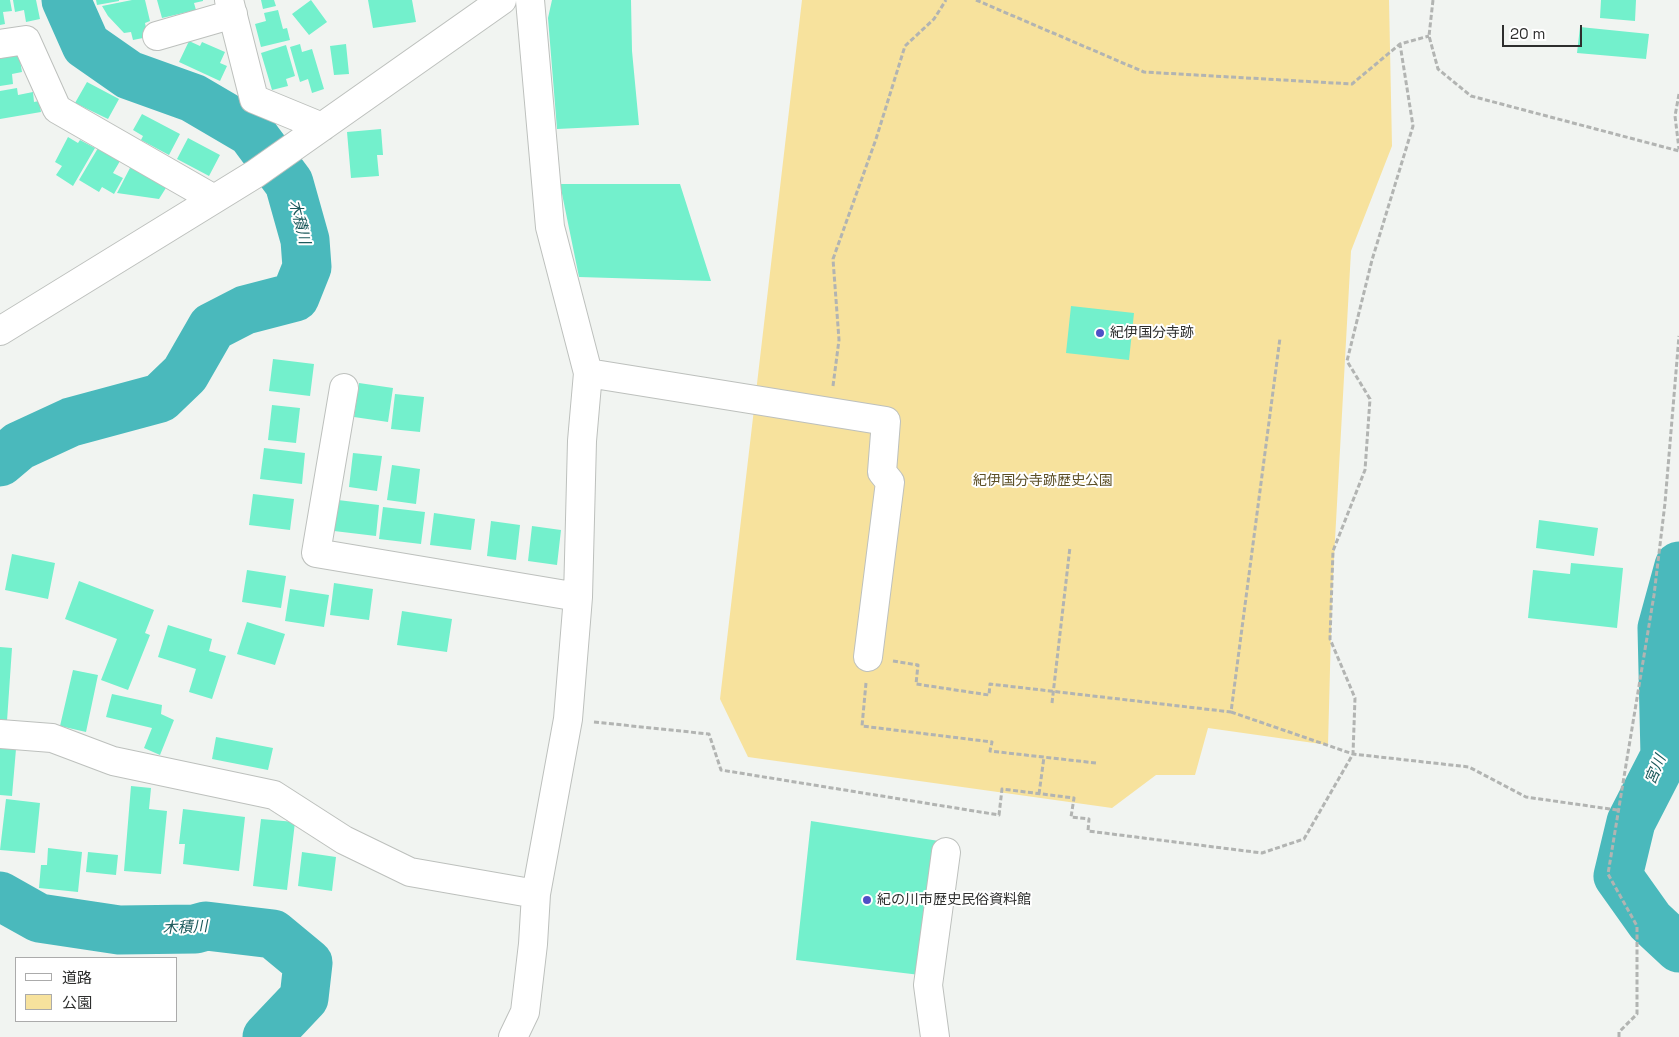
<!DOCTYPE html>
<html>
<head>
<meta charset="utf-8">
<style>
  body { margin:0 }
  #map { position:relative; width:1679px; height:1037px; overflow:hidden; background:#f1f4f1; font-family:"Space Grotesk","Noto Sans JP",sans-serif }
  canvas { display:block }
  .legend { position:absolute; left:15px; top:957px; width:162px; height:65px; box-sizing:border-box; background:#fff; border:1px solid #ababab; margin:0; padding:6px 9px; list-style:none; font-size:15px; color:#2d2e2d }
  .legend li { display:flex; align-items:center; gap:10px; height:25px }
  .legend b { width:25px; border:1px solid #ababab }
  .scale { position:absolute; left:1502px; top:25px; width:80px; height:22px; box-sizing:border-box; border:2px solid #2d2e2d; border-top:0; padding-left:6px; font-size:15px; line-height:18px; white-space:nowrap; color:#2d2e2d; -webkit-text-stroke:4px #fff; paint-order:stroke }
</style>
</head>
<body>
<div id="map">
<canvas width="1679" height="1037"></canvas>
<ul class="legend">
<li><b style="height:6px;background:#fff"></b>道路</li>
<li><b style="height:14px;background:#f7e29d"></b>公園</li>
</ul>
<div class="scale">20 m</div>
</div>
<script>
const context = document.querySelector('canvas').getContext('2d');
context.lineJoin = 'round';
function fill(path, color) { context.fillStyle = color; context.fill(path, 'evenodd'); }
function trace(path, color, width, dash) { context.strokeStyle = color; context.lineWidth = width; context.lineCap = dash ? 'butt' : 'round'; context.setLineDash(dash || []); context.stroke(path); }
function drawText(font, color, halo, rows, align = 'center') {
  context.font = font + ' "Space Grotesk","Noto Sans JP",sans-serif'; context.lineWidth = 4; context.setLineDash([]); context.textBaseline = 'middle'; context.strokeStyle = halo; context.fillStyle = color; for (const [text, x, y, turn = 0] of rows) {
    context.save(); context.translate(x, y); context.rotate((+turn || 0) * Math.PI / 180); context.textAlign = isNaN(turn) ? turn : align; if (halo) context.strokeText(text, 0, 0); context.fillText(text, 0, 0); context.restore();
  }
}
const green = new Path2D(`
  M802 0H1389L1392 146 1351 251 1332 594 1328 745 1208 728 1195 775H1156L1112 808 748 757 720 699Z`);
const river = new Path2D(`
  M0 462 19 446 71 422 160 398 185 374 212 327 245 310 295 297 307 267 305 240 289 183 251 132 193 98 129 75 86 45 66 0
  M1679 566 1662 628 1665 756 1631 822 1618 876 1650 921 1679 948
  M0 896 39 918 119 930 195 929 206 926 273 934 308 963 304 998 267 1037`);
const building = new Path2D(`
  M0 0H10L12 11 3 12 5 24 0 25Z
  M13 0H36L40 19 26 22 24 10 15 12Z
  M96 0H119V1L97 5Z
  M132 0H145L150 21 145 23 148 37 133 40 131 32 124 33 108 16 102 6Z
  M157 0H203V1L194 3 196 10 162 18Z
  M261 0H274L276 6 263 9Z
  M311 0 327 22 309 35 292 14Z
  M368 0H412L416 22 373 28Z
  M552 0H631L632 51 639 125 557 129 548 18Z
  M1601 0H1636L1635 21 1600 18Z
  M278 10 283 29 287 28 290 40 261 47 255 24 266 21 264 13Z
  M1580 27 1649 34 1646 59 1577 53Z
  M189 41 200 46 202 42 225 52 220 63 227 66 220 81 179 62Z
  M300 44 302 52 312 49 324 89 312 93 308 79 300 82 290 47Z
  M346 44 349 74 334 75 330 46Z
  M286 45 295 76 286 79 288 86 272 90 261 53Z
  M19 54 22 72 12 74 13 84 0 86V57Z
  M87 82 119 99 108 119 75 103Z
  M17 88 18 95 33 92 34 102 39 101 41 112 0 119V91Z
  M142 114 180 134 169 155 141 140 143 136 133 130Z
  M381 129 383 155H377L379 176 351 178 347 132Z
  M68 137 78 143 80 140 95 148 73 186 56 175 62 166 55 162Z
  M188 138 220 155 209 176 177 159Z
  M98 148 120 161 113 173 123 178 114 194 102 187 99 192 79 180Z
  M132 164 169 183 159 199 117 193Z
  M560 184H680L711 281 579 277Z
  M1071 306 1134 313 1129 360 1066 353Z
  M273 359 314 364 310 396 269 391Z
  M359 383 393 388 388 422 354 417Z
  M395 394 424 397 420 432 391 429Z
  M272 405 300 408 296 443 268 440Z
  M264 448 305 453 302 484 260 479Z
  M353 453 382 456 377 491 349 487Z
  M392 465 420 469 416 504 387 500Z
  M253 494 294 499 290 530 249 525Z
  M338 500 379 505 376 536 334 531Z
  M383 507 425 512 421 544 379 539Z
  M434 513 475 519 471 550 430 545Z
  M1539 520 1598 528 1594 556 1536 548Z
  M491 521 520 525 516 560 487 556Z
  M532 526 561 530 557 565 528 561Z
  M12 554 55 563 48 599 5 590Z
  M1571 563 1623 568 1617 628 1528 618 1533 570 1570 574Z
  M247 570 286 576 281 608 242 602Z
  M79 581 154 610 145 633 150 635 128 690 101 680 117 639 65 619Z
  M334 583 373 589 369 620 330 615Z
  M290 589 329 595 324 627 285 621Z
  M402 611 452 619 447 652 397 645Z
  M247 622 285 634 275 665 237 654Z
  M168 625 212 639 209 651 226 656 212 699 189 692 196 669 158 657Z
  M0 647 12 648 7 721 0 720Z
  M73 670 98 675 86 732 60 726Z
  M112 694 162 705 161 714 174 720 160 755 144 748 152 728 106 717Z
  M216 737 273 748 268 770 212 759Z
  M0 748 16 749 12 796 0 795Z
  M131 786 151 788 149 809 167 811 161 874 124 871Z
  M6 799 40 803 35 853 0 850Z
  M183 809 245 817 239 871 183 864 185 844H179Z
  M261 819 295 822 287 890 253 886Z
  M811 821 939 841 920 975 796 960Z
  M48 848 82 852 78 892 39 888 41 865H47Z
  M88 852 118 855 116 875 86 872Z
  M302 852 336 857 332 891 298 886Z`);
const path = new Path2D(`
  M976 0 1144 72 1352 84 1400 44 1429 36
  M1433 0 1429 36 1438 69 1471 96 1679 151
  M1679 94 1675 116 1679 149
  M833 386 839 340 833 259 876 139 905 46 934 19 946 0
  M893 661 918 665 916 684 989 695 990 684 1231 712 1280 338
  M866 683 862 726 992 742 990 751 1096 763
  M1052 703 1070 547
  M1231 712 1353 754 1469 767 1526 797 1617 810
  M594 722 709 734 721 770 999 815 1002 789 1074 798 1071 817 1089 819 1088 831 1262 853 1304 839 1353 754 1355 698 1330 639 1333 551 1365 470 1370 399 1347 361 1372 260 1413 126 1400 44
  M1039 794 1044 757
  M1619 1037V1032L1637 1014V926L1608 874 1654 595 1665 503 1679 336`);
const minor = new Path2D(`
  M229 0 254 99 322 127
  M157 36 233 14
  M0 44 26 40 57 109 214 199
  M0 331 255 174 502 0
  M588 373 886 421 882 472 890 482 868 657
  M344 388 316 553 578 597
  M0 734 52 738 113 761 274 795 344 840 410 872 536 894
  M513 1037 525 1012 533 944 536 894 568 719 578 597 582 441 588 373 550 227 530 0
  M935 1037 928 985 946 852`);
const markers = [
  [1100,333,5,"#4f50c6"],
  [867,900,5,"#4f50c6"]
];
const poiNames = [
  ["紀伊国分寺跡",1110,333],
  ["紀の川市歴史民俗資料館",877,900]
];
const parkNames = [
  ["紀伊国分寺跡歴史公園",1043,481]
];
const waterNames = [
  ["木積川",299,222,76],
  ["宮川",1656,770,-67],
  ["木積川",185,928,-3]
];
fill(green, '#f7e29d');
trace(river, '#4ab9bc', 49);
fill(building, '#73f0cc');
trace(minor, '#bdc0bd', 30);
trace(path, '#b2b4b2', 3, [5, 2.5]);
trace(minor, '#fff', 28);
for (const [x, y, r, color] of markers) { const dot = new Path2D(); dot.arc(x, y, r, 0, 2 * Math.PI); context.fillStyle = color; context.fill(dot); trace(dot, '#fff', 2); }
drawText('14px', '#2d2e2d', '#fff', poiNames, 'left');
drawText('14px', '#5d5027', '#fff', parkNames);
drawText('italic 15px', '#1c5a5c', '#fff', waterNames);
</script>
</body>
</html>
